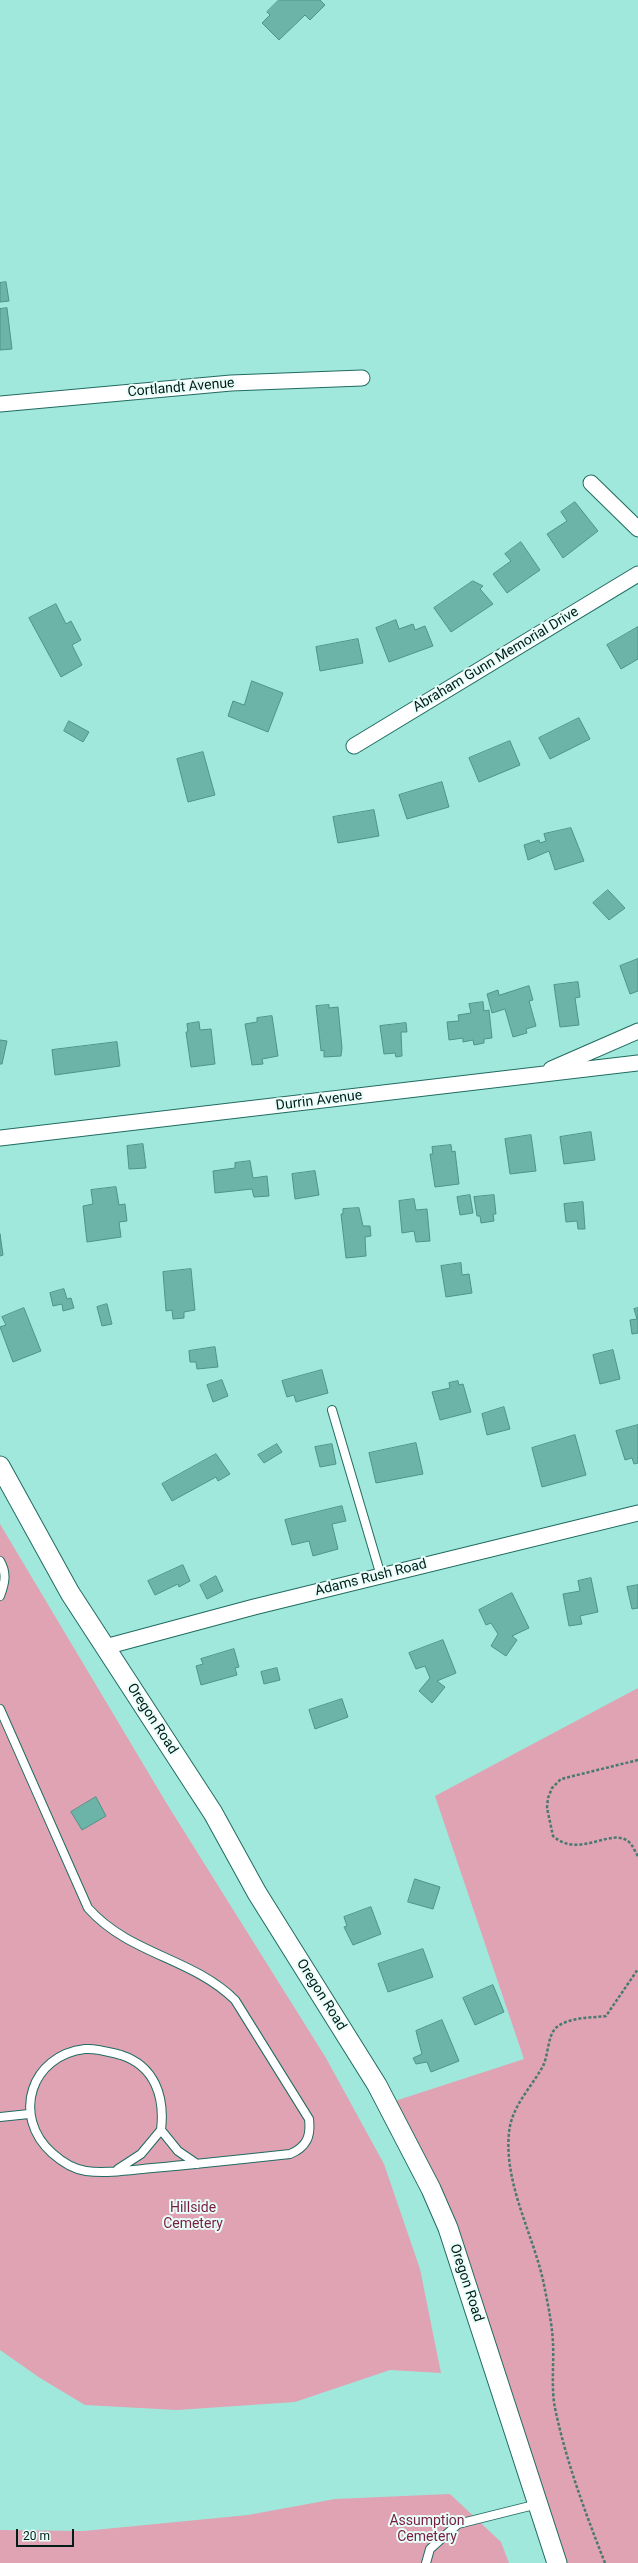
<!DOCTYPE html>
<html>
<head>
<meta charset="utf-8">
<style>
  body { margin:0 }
  #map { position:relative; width:638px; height:2563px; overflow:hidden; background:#a0e8db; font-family:Roboto,sans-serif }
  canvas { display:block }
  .scale { position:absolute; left:16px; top:2529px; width:58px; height:18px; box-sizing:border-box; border:2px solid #001d19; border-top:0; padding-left:5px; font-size:12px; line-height:14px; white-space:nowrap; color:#001d19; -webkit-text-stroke:3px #e9fef9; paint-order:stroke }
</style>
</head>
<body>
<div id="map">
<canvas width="638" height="2563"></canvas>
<div class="scale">20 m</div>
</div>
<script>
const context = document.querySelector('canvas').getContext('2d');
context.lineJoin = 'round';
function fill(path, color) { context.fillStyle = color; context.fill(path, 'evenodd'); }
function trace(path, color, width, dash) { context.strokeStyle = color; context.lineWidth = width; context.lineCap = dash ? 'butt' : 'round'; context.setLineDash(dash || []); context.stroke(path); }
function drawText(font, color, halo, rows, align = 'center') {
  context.font = font + ' Roboto,sans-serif'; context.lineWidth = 4; context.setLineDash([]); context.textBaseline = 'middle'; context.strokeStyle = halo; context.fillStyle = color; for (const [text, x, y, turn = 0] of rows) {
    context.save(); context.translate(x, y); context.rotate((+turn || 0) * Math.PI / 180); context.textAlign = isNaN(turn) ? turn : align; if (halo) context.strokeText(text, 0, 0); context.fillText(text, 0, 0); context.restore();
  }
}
const green = new Path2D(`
  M0 1524 167 1804 326 2058 384 2164 420 2269 441 2373 390 2370 295 2402 177 2410 85 2405 40 2378 0 2350Z
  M638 1688V2563H561L395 2101 524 2059 435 1796Z
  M450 2494 501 2542 509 2563H0V2530L84 2531 248 2515 335 2499Z`);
const building = new Path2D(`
  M279 0H320L325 5 310 20 305 15 279 40 262 23 270 15 267 12Z
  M6 282 9 301 0 302V283Z
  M7 308 12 349 0 350V309Z
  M575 502 598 531 563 558 547 534 567 521 561 512Z
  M521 542 540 570 507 593 493 574 511 561 505 554Z
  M473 581 483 586 480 589 493 604 451 632 434 608Z
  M56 604 66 624 71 621 81 640 72 645 82 665 61 677 29 618Z
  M396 620 399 629 413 624 415 630 425 626 433 646 389 662 376 628Z
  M638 627V659L621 669 607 645Z
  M358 639 363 663 320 671 316 647Z
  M252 681 283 693 268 732 228 716 233 701 244 705Z
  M579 718 590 739 550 759 539 738Z
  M69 721 89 732 83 742 64 731Z
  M510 741 520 765 479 782 469 758Z
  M203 752 215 795 188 802 177 759Z
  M442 782 449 807 407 819 399 795Z
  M374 810 379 836 338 843 333 817Z
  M571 828 584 861 555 870 549 851 528 860 524 845 539 840 540 843 546 841 544 834Z
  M608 890 625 908 609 920 593 903Z
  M638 959V991L630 994 620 966Z
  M578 982 580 997 575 998 579 1025 560 1027 554 985Z
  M529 986 533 1000 529 1001 536 1026 526 1029 527 1033 513 1037 505 1009 492 1013 487 994 498 990 499 995Z
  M483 1002 484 1011 489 1010 492 1038 484 1039V1043L474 1045 473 1040 463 1042V1038L449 1040 447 1022 459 1021 458 1015 471 1013 469 1004Z
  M329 1005V1008L338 1007 342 1048 341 1056 324 1057V1050L321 1051 316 1006Z
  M272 1016 278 1056 262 1059 263 1064 252 1065 245 1024 257 1022V1018Z
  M199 1022 200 1030 211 1029 215 1064 191 1067 186 1032H188L187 1024Z
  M406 1023 407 1032H401L402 1056 396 1057 395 1053 384 1054 380 1026Z
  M0 1040 7 1041 2 1064H0Z
  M117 1042 120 1066 55 1075 52 1050Z
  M591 1132 595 1160 564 1164 560 1137Z
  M531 1135 536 1171 510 1174 505 1139Z
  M143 1144 146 1168 129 1169 127 1146Z
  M451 1145 452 1152 455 1151 459 1184 435 1187 430 1154H433L432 1147Z
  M250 1161 253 1178 267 1176 269 1196 254 1197 252 1189 215 1193 213 1171 235 1168V1163Z
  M315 1171 319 1195 295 1199 292 1174Z
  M116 1187 119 1205 125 1204 127 1221 119 1222 121 1237 87 1242 83 1206 93 1204 91 1190Z
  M470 1195 473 1213 460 1215 457 1197Z
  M494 1195 496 1214H493L494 1221 481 1223 480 1216H477L474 1197Z
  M414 1199 416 1210 427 1209 430 1241 416 1242 414 1231 402 1233 399 1201Z
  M583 1202 585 1229H578L577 1221 566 1222 564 1204Z
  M359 1208 363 1226H370L371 1236 365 1237 366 1256 346 1258 341 1214H343V1209Z
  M0 1234 3 1255 0 1256Z
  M461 1263 462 1275 469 1274 472 1293 446 1297 441 1266Z
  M191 1269 195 1310 184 1312V1318L173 1319 172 1310 166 1311 163 1272Z
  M64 1289 67 1299 71 1298 74 1308 63 1311 62 1304 53 1306 50 1293Z
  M107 1304 112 1324 102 1326 97 1307Z
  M24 1308 41 1351 13 1362 0 1327 6 1325 2 1317Z
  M638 1308V1333L632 1334 630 1320 637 1319 634 1309Z
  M215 1347 218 1367 197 1369 196 1362H190L189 1351Z
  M613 1350 620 1379 600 1384 593 1355Z
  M322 1370 328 1393 296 1402 294 1395 287 1397 282 1381Z
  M222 1380 228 1396 213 1402 207 1385Z
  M458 1381 459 1385 463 1384 471 1412 440 1420 432 1392 450 1388 449 1383Z
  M504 1407 510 1429 487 1435 482 1414Z
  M638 1425V1463L634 1464 632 1458 625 1460 616 1431Z
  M575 1435 586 1475 542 1487 532 1448Z
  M416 1443 423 1474 376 1483 369 1453Z
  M277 1444 282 1452 264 1463 258 1455Z
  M332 1444 336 1464 320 1467 315 1447Z
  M216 1454 230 1474 218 1481 216 1477 172 1501 162 1484Z
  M342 1506 346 1521 332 1524 338 1549 313 1556 309 1541 292 1545 285 1520Z
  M183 1565 190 1581 179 1587 178 1584 155 1595 148 1581Z
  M216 1576 223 1591 207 1599 200 1585Z
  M591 1578 598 1612 580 1616 582 1624 569 1626 563 1594 580 1591 578 1581Z
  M638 1585V1608L632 1609 627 1587Z
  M512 1593 529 1628 512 1636 517 1640 506 1656 491 1646 498 1634 491 1623 486 1625 479 1610Z
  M443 1640 456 1673 437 1681 445 1687 432 1703 419 1691 430 1678 425 1666 416 1669 409 1653Z
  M234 1649 239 1667 235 1668 237 1675 201 1685 196 1666 203 1664 201 1659Z
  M277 1668 280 1680 264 1684 261 1672Z
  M342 1699 348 1717 315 1729 309 1710Z
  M96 1797 106 1816 82 1830 71 1812Z
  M415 1879 440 1887 433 1909 408 1902Z
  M371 1907 381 1934 353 1945 344 1927 347 1926 344 1917Z
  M423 1949 433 1977 388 1992 378 1964Z
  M493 1985 504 2012 475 2025 463 1998Z
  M442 2020 459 2061 431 2072 427 2062 416 2064 413 2058 422 2054 416 2031Z`);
const path = new Path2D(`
  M638 1760 561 1779 552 1788 548 1798 547 1808 553 1836C580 1860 613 1825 630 1843 633 1846 635 1852 638 1856
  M605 2563C585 2512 566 2461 555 2408 551 2389 554 2363 553 2343 552 2322 547 2300 543 2280 532 2232 504 2183 509 2133 511 2107 531 2088 543 2066 549 2054 547 2034 558 2026 572 2017 590 2018 606 2016L638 1969`);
const service = new Path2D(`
  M332 1410 381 1576
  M0 1561C7 1573 5 1583 0 1596
  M0 1709 88 1908C130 1955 191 1957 235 2000L309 2119C311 2136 307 2147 290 2154 244 2159 198 2164 152 2168 131 2170 107 2174 86 2171 72 2169 62 2162 52 2153 11 2116 31 2055 85 2049 97 2048 109 2052 121 2055 155 2066 165 2097 161 2130L178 2151 197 2164
  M0 2117 29 2114
  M118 2169 141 2154 161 2130
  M426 2563 430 2549 458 2524 538 2504`);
const minor = new Path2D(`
  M0 404 231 383 362 378
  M591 483 638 529
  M354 746 638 574
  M551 1069 638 1031
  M0 1138 638 1063
  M105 1647 254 1607 638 1513`);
const tertiary = new Path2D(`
  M0 1466 70 1593 213 1813 257 1893 377 2085 431 2189 448 2228 557 2563`);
const streetNames = [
  ["Cortlandt Avenue",181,388,-5],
  ["Abraham Gunn Memorial Drive",496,660,-31],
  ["Durrin Avenue",319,1101,-7],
  ["Adams Rush Road",371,1578,-14],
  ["Oregon Road",152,1719,57],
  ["Oregon Road",321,1995,58],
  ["Oregon Road",466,2283,72]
];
const parkNames = [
  ["Hillside",193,2208],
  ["Cemetery",193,2224],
  ["Assumption",427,2521],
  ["Cemetery",427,2537]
];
fill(green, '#dfa3b3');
fill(building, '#6db4a8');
trace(building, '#4d9488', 1);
trace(service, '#206b61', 10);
trace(minor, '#206b61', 17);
trace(tertiary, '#206b61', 21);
trace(path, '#497971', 2.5, [3, 2]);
trace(service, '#fff', 8);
trace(minor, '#fff', 15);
trace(tertiary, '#fff', 19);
drawText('14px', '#001d19', '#e9fef9', streetNames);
drawText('14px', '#791e41', '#e9fef9', parkNames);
</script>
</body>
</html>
